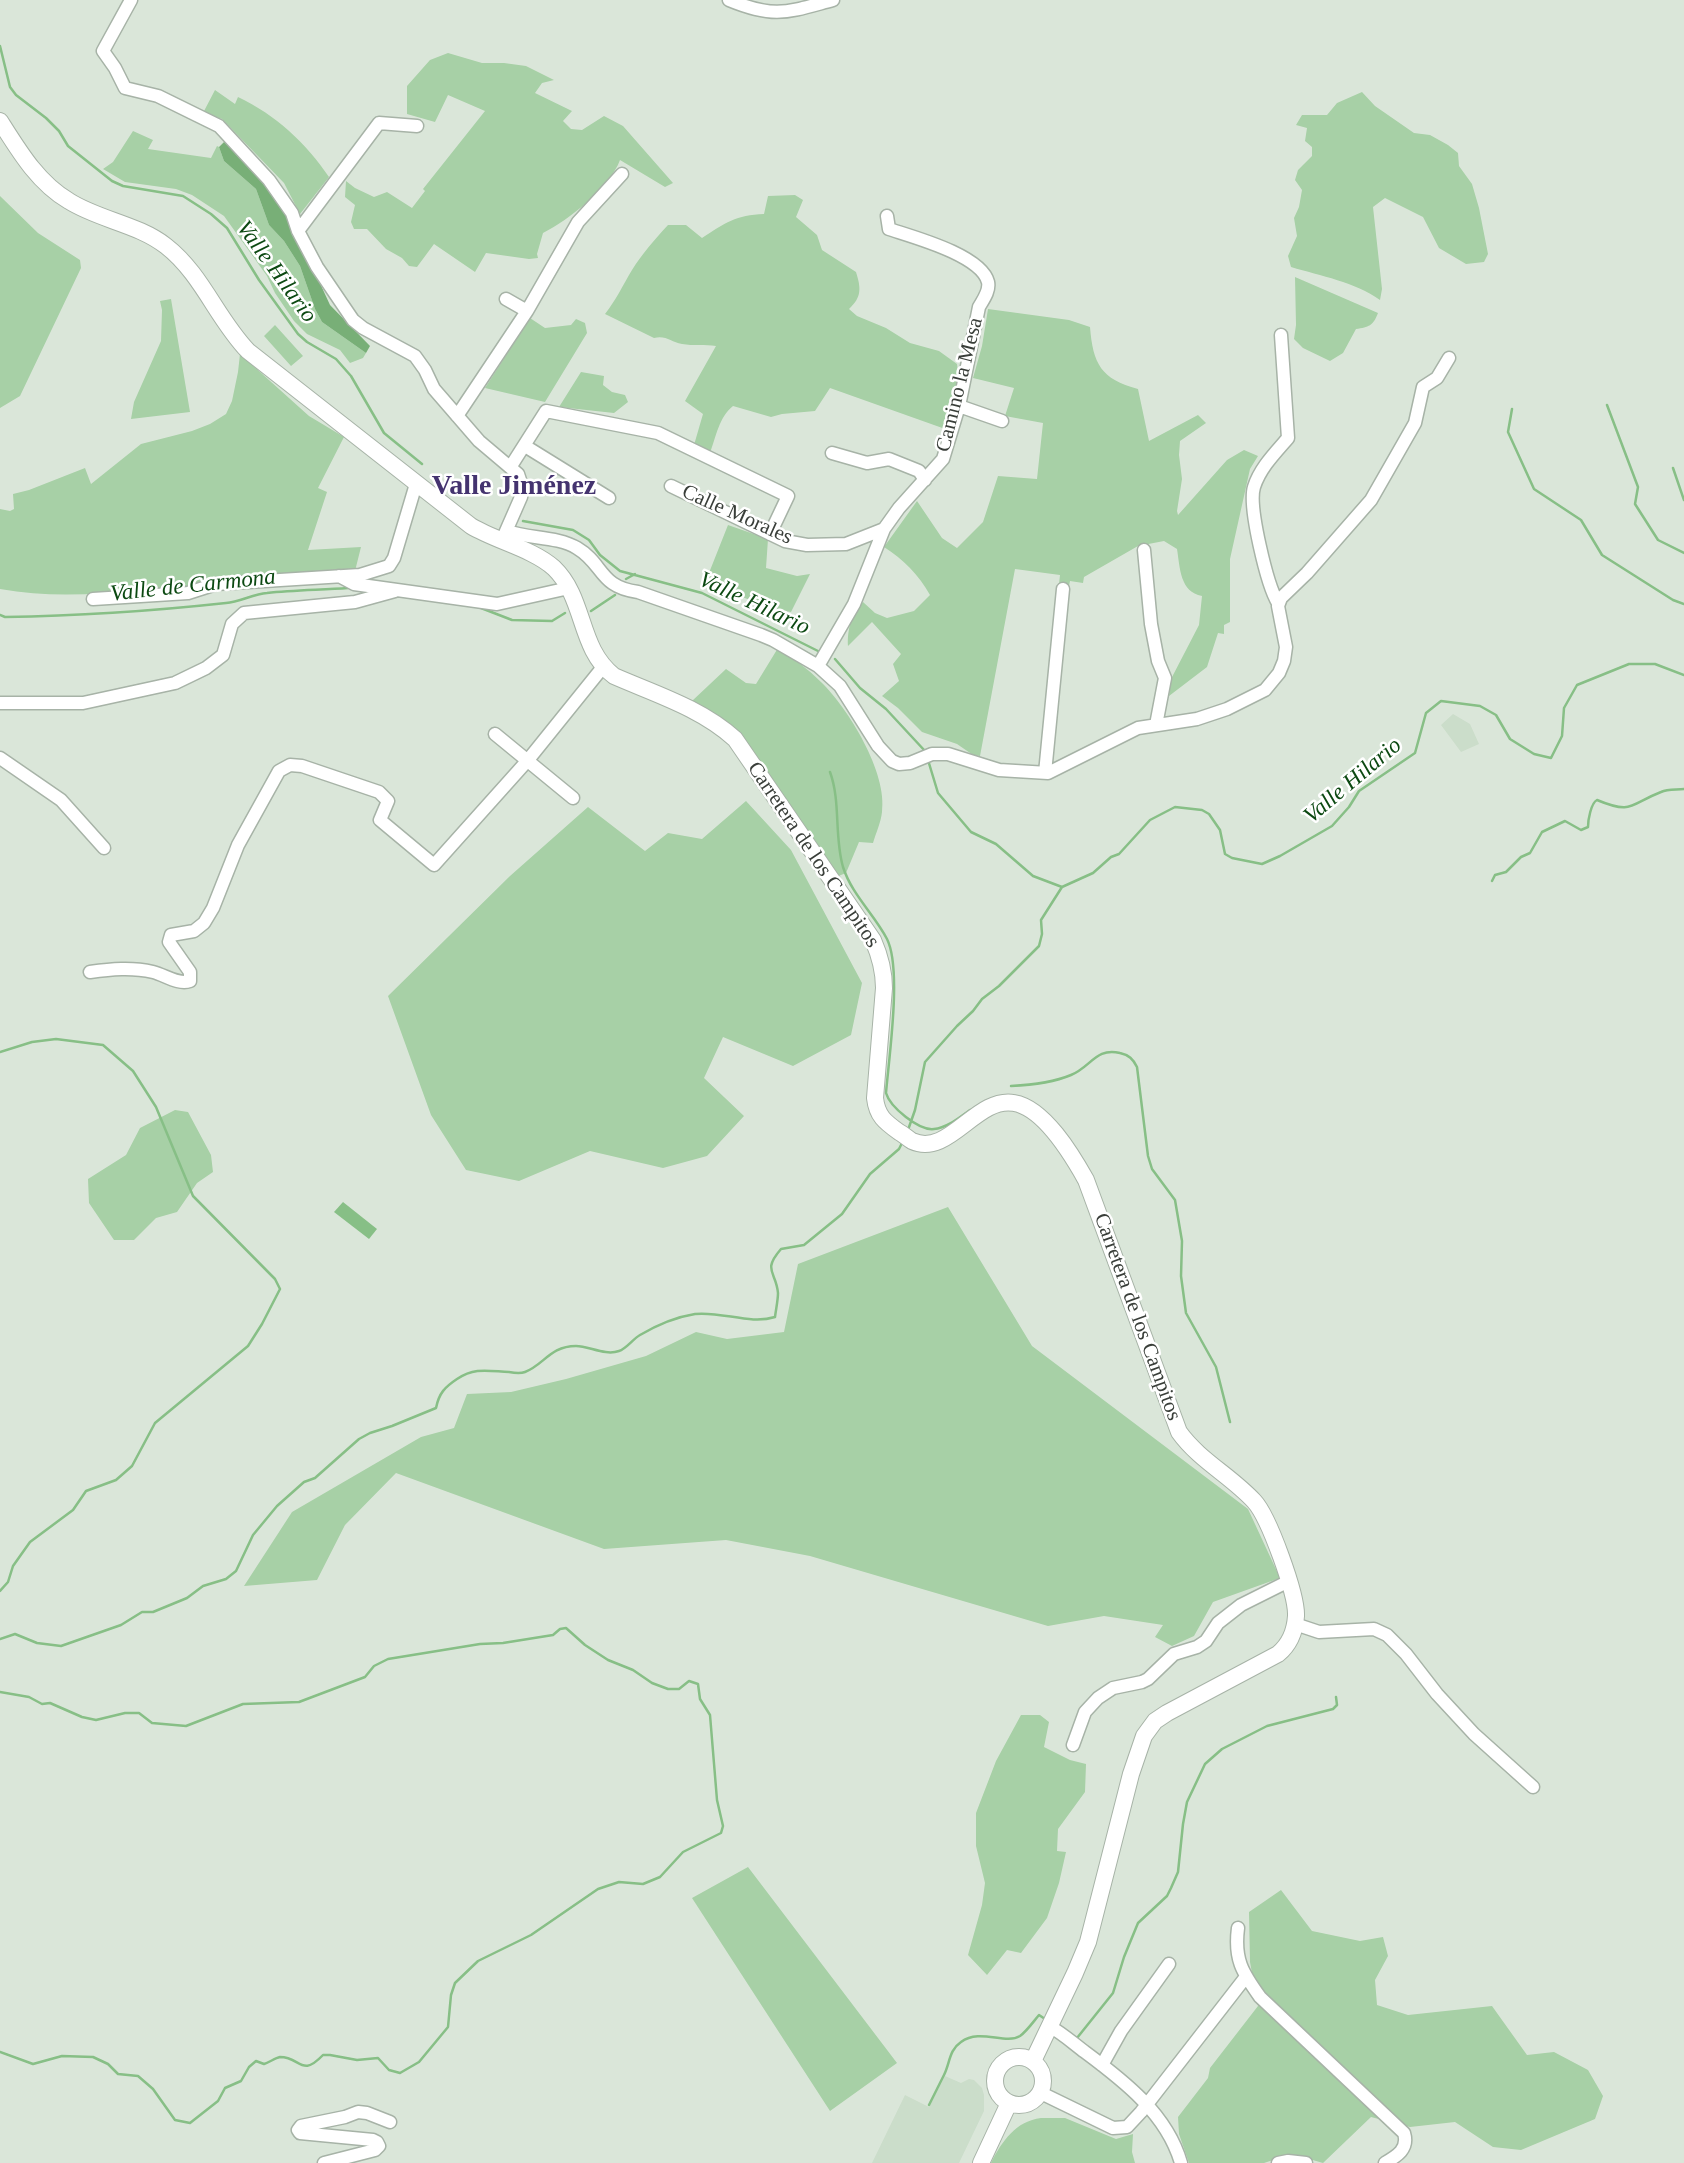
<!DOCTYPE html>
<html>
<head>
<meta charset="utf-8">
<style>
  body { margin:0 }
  canvas { display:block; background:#dae6d9 }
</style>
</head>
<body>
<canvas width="1684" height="2163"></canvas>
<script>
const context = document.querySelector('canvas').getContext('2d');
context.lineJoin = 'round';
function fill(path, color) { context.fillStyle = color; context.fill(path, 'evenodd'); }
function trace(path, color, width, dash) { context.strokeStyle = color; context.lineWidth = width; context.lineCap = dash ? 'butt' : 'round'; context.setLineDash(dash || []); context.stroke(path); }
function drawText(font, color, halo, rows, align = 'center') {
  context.font = font + ' "Times New Roman",serif'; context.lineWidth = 5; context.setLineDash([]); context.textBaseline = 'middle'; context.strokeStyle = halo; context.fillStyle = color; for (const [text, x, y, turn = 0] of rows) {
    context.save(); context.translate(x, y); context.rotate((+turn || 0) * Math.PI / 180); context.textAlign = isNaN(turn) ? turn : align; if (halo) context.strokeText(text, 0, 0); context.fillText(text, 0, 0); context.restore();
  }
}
const built = new Path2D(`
  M1453 714 1470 724 1479 744 1461 752 1441 725Z
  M945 2076 961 2083 969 2079 974 2080 982 2088 984 2095V2111L959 2163H872L905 2095 929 2107Z`);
const green = new Path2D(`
  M448 53 482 63H504L526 66 554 80 542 83 535 93 572 111 563 121 571 129 582 130 604 116 623 126 673 183 665 187 620 160C610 187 569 220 543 233L537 254 538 258 529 259 486 253 475 272 434 244 417 267 409 266 402 258 386 249 367 229H354L351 222 355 205 345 197 346 181 355 188 374 197 387 192 412 208 425 191 423 189 485 111 448 95 435 122 407 114V86L430 60Z
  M215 90 235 104 238 97C276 115 306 143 329 177L300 214 284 183 222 119 203 113Z
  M1362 92 1375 106 1414 133 1430 135 1448 145 1458 153 1459 166 1472 184 1479 208 1488 254 1484 262 1466 264 1439 248 1423 217 1385 198 1373 207 1382 289 1380 300C1355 282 1321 276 1291 267L1288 256 1297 236 1294 218 1299 207 1302 190 1295 180 1298 170 1312 156V147L1305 141 1307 128 1296 125 1302 115H1327L1337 103Z
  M133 131 153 140 148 149 211 158 217 146 219 147 224 161 256 189 269 225 284 241 300 266 315 309 322 322 366 353 363 358 350 363 340 350 307 334 294 321 275 293 267 276 224 216 192 195 176 189 125 182 103 169 113 162Z
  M795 195 803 200 796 217 817 235 822 250 856 272C861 288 862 297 849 309L857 316 886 328 910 343 939 351 957 364 959 381 948 430 830 388 815 411 782 414 771 417 733 406C719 417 716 437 710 453L694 445 703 414 685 401 716 346C705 344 693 346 682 344 671 342 666 335 654 338L605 314C616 300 623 285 632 270 642 254 655 239 668 225H686L702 238C725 223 736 215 764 214L768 196Z
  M0 196 38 233 80 260 81 268 20 396 0 408Z
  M1295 277 1378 313C1373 326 1369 327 1356 329L1343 353 1330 361 1303 348 1294 339 1296 325Z
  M171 299 190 412 131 419 134 402 161 341 162 310 160 301Z
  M988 309 1069 320 1090 327C1093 364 1101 379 1138 389L1149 441 1198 415 1206 423 1180 441 1179 455 1182 479 1177 511 1178 515 1227 460 1244 450 1258 456 1250 469 1230 559V622L1224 625V634L1218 633 1207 667 1169 696 1171 679 1199 625 1202 596C1180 592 1180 568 1177 549L1164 541 1138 546 1084 577 1083 583 1070 581 1069 586 1059 584 1060 575 1015 569 980 756 973 755 957 744 922 732 898 708 882 696 899 681 893 664 901 654 872 622 848 646C847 633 851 610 863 602L875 613 887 618 914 611 930 595C919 575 903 559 884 547L917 501 942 538 957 548 983 522 998 476 1037 479 1043 423 1005 416 1014 388 973 378 982 346Z
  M530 318 545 328 571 325 576 319 585 323 587 333 545 402 485 388Z
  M275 325 303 356 291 366 264 336Z
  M240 354 309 416 344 437 318 488 327 492 308 550 361 547 355 571C285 578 214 586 143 591 95 594 48 598 0 589V509L10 511 14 509 13 494 29 490 85 468 91 484 141 444 192 431 210 424 226 414 232 401 238 372Z
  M581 372 604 376 603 385 612 392 625 395 628 402 614 413 559 407Z
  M728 525 768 539 766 568 797 576 810 574 791 612 774 609 705 583Z
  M778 648C793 658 808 669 821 682 848 708 888 773 882 812 881 822 876 833 873 843L859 842 846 873 836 877 810 834 780 799 726 721 692 701 726 669 746 683 756 684Z
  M746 801 791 850 862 983 851 1035 793 1066 723 1037 704 1078 744 1116 707 1156 663 1168 590 1151 519 1181 466 1170 431 1115 388 996 510 876 588 807 645 851 668 833 702 839Z
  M175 1110 188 1112 211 1155 213 1172 197 1183 177 1212 156 1218 134 1240H114L89 1203 88 1179 126 1155 140 1128Z
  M948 1207 1032 1346 1248 1509 1280 1578 1213 1602 1194 1636 1172 1646 1155 1637 1163 1625 1104 1616 1048 1626 810 1556 726 1540 604 1549 396 1473 345 1525 317 1580 244 1586 292 1512 421 1437 454 1428 467 1394 511 1392 566 1379 646 1356 696 1332 727 1339 784 1332 798 1264Z
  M1021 1715H1040L1049 1722 1044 1747 1070 1760 1086 1764 1085 1792 1058 1829 1057 1851 1066 1852 1059 1883 1047 1918 1021 1953 1007 1950 987 1975 968 1955 982 1905 985 1883 976 1846V1813L996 1761Z
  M748 1867 897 2063 830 2111 692 1898Z
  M1281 1890 1312 1931 1360 1941 1383 1937 1388 1956 1375 1980 1377 2005 1408 2015 1492 2006 1527 2055 1554 2052 1588 2070 1603 2096 1595 2119 1521 2150 1493 2147 1455 2122 1410 2127 1371 2117 1323 2163 1299 2156 1279 2158 1264 2163H1189L1179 2134 1178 2117 1208 2078 1210 2068 1258 2006 1250 1962 1249 1912Z
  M1041 2118H1065L1116 2139 1133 2134 1132 2152 1135 2163H991C1002 2141 1016 2121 1041 2118Z`);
const forest = new Path2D(`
  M225 141 266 181 289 216 330 305 370 346 366 353 322 322 315 309 300 266 284 241 269 225 256 189 224 161 219 147Z`);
const water = new Path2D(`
  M343 1202 377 1229 369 1239 334 1212Z`);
const stream = new Path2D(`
  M0 46 10 87 16 95 46 118 59 131 68 146 112 181 123 186 183 196 211 214 227 228 259 280 298 334 307 342 336 359 351 376 384 433 422 464
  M1607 405 1638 487 1635 504 1658 540 1684 553
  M1512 409 1508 432 1534 489 1581 520 1602 555 1673 600 1684 604
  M1673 468 1684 500
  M523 521 573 530 589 540 600 555 620 571 702 593 822 653
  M626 579 635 574
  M481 608 512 620 552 621 565 613
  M591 611 615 595
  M0 615 5 617C79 616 152 611 226 603 240 602 253 594 267 593 294 590 321 590 348 588
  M835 659 860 688 886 709 925 751
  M928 760 938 793 971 832 996 844 1033 876 1062 887 1093 873 1111 857 1119 854 1150 820 1175 807 1202 810 1209 814 1220 830 1225 854 1232 858 1262 864 1280 856 1332 826 1349 807 1359 791 1415 753 1426 713 1441 701 1480 706 1496 715 1510 739 1534 754 1551 758 1562 736 1564 708 1577 685 1629 664H1655L1684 675
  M830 772C841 802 834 836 843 867 852 895 874 914 887 939 902 969 889 1057 886 1093 890 1107 919 1131 934 1129 947 1128 960 1117 970 1110
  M1492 881 1495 875 1506 872 1521 857 1530 853 1542 832 1565 821 1581 830 1588 827C1588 820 1591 803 1597 800 1633 815 1630 804 1661 792 1668 789 1676 790 1684 789
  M0 1052 32 1042 56 1039 103 1045 133 1071 156 1107 193 1196 275 1279 280 1289 262 1324 248 1346 155 1423 132 1466 116 1480 86 1491 73 1510 30 1542 13 1566 8 1582 0 1591
  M1011 1086C1032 1085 1052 1083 1071 1075 1091 1067 1096 1047 1120 1053 1129 1055 1133 1059 1137 1067L1148 1156 1152 1169 1175 1200 1182 1241 1181 1276 1186 1313 1216 1367 1230 1422
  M908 1130 915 1110 925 1062 957 1026 973 1011 982 999 999 986 1039 946 1042 934 1041 920 1062 887
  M0 1639 15 1634 37 1643 61 1646 121 1625 142 1612H153L187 1598 203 1586 226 1579 236 1571 253 1535 277 1506 304 1482 315 1478 359 1439 370 1433 392 1426 436 1408C439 1393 445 1387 457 1379 475 1367 488 1371 509 1372 514 1373 520 1374 525 1372 544 1365 550 1346 576 1346 589 1346 605 1356 619 1351 626 1349 633 1339 640 1335 657 1325 676 1317 695 1314 722 1311 750 1325 775 1317 776 1309 778 1300 778 1293 776 1271 762 1271 781 1249L804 1245 842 1214 870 1174 899 1149 902 1143
  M0 1692 29 1697 42 1704 50 1703 82 1717 96 1720 125 1713H139L152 1723 186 1726 243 1704 299 1702 365 1677 374 1666 388 1659 480 1644 503 1643 553 1635 560 1629 566 1628 585 1645 608 1660 633 1670 652 1683 668 1689H679L689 1681 698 1684 700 1699 710 1715 717 1800 723 1826 721 1833 683 1852 660 1877 643 1884 619 1882 598 1889 531 1935 478 1961 455 1983 451 1995 448 2027 419 2062 400 2073 389 2070 378 2058 357 2060 330 2055H323C301 2078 301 2057 280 2057 275 2058 270 2062 264 2064L256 2061 249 2067 241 2081 225 2088 218 2101 190 2123 175 2120 153 2089 138 2076 118 2074 108 2064 93 2057 62 2056 33 2064 0 2052
  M1075 2037 1077 2038 1113 1993 1124 1957 1138 1923 1167 1896 1171 1888 1178 1872 1183 1824 1187 1802 1205 1764 1222 1749 1267 1726 1333 1709 1337 1705 1336 1697
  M929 2105C934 2095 939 2085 944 2075 950 2063 949 2050 961 2042 980 2028 1005 2045 1020 2036 1027 2031 1033 2022 1039 2015L1045 2019`);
const street = new Path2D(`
  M131 0 103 51 115 68 125 88 158 96 219 126 269 180 292 213 298 231 317 267 353 320 363 328 415 356 425 370 434 389 479 441 518 474 523 489 521 497 503 538
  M729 0C775 19 788 12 833 0
  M298 231 379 123 417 126
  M506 299 527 311
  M959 406 1002 421
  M457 416 527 311 578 222 622 174
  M525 446 609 498
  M832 453 867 463 889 459 919 471 925 480
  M511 466 546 411 658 433 788 496 770 534
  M671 486 785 541 807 545 846 544 884 529
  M507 531C529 539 557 536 577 548 604 564 599 587 638 592L761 635 773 640 818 666 840 686 878 746 892 761 899 764 910 763 932 754H948L999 770 1048 773 1138 728 1197 719 1227 709 1265 690 1279 673 1284 661 1286 647 1278 606 1281 598 1307 573 1371 500 1415 423 1423 387 1437 378 1449 358
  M1144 550 1151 624 1158 661 1165 678 1156 725
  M339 576 354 584 497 604 569 588
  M93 599 188 593 216 584 360 575 389 566 394 558 416 484
  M1278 603C1267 585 1248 506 1254 487 1260 468 1275 453 1288 438L1281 335
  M818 666 854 604 884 529 899 508 943 459 959 406 979 307C983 300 990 291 988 282 981 255 913 237 889 229L887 216
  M0 703H83L175 683 206 668 223 655 232 624 244 613 355 602 395 591
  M495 734 573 798
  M0 758 61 800 104 848
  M1045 773 1063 589
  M90 972C111 969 132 967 153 972 165 975 178 985 190 981V972L169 942 171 935 194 931 204 923 213 908 238 845 279 771 290 765 302 766 379 792 388 801 380 820 434 865 528 760 603 667
  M1295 1624 1319 1632 1374 1629 1387 1635 1406 1654 1437 1694 1474 1734 1533 1787
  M1073 1745 1085 1712 1098 1698 1113 1688 1142 1682 1148 1679 1174 1654 1197 1647 1206 1641 1218 1623 1241 1605 1289 1581
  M1238 1928C1234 1959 1242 1972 1260 1997L1404 2133C1409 2149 1397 2156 1385 2163
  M1049 2026C1062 2033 1073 2043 1085 2052 1124 2081 1167 2114 1181 2163
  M1102 2065 1121 2031 1169 1964
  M1041 2093 1113 2128 1127 2127 1141 2112 1245 1978
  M324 2163 375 2150 379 2146 377 2142 373 2140 300 2133 298 2130 301 2126 345 2117 358 2112 367 2113 390 2122
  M1278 2163 1288 2161 1306 2163`);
const secondary = new Path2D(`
  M0 121C19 151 38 183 69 201 99 220 138 224 166 246 202 274 217 319 248 351L471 526C496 541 533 549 554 568 586 599 578 648 614 676 655 694 701 708 735 739L873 940C880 956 884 971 884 988L875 1098C877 1116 885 1122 899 1132 903 1134 907 1138 912 1141 949 1158 976 1096 1014 1103 1044 1108 1072 1155 1086 1180L1179 1432C1199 1460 1231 1476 1254 1501 1269 1517 1297 1595 1296 1616 1295 1631 1289 1645 1278 1654L1167 1713 1155 1721 1144 1736 1131 1774 1088 1942 1075 1973 1033 2061
  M995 2081a24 24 0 1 1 48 0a24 24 0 1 1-48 0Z
  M981 2163 1009 2103`);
const streetNames = [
  ["Camino la Mesa",960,385,-76],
  ["Calle Morales",737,515,24],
  ["Carretera de los Campitos",813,855,56],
  ["Carretera de los Campitos",1137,1317,70]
];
const waterNames = [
  ["Valle Hilario",276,272,54],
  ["Valle de Carmona",193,586,-6],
  ["Valle Hilario",754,604,25],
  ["Valle Hilario",1353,781,-40]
];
const districtNames = [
  ["Valle Jiménez",514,487]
];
fill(built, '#cbddca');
fill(green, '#a7d0a6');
fill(forest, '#78af77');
fill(water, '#87bf86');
trace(stream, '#87bf86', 2.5);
trace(street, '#a7b3a7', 15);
trace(secondary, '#a7b3a7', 18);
trace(street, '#fff', 12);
trace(secondary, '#fff', 16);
drawText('21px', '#393e39', '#fff', streetNames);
drawText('italic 23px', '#0c4912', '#fff', waterNames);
drawText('bold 28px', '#44336f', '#fff', districtNames);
</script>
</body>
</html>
